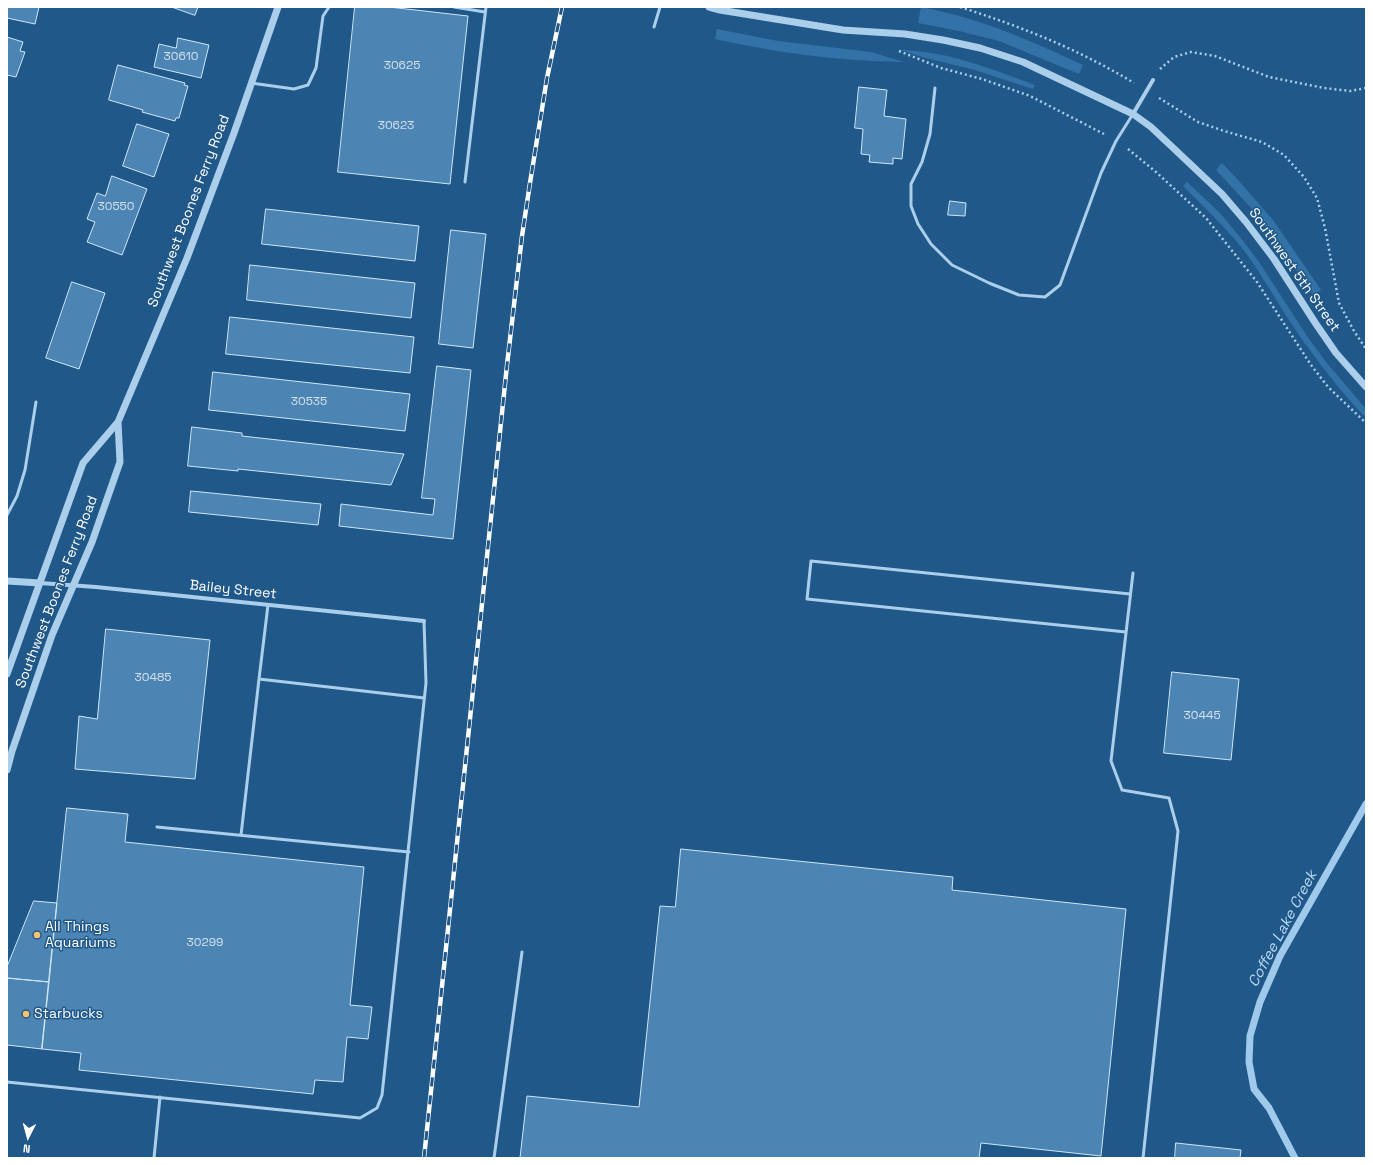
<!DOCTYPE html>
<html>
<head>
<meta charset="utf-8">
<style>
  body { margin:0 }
  #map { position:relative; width:1373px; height:1165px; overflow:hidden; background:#205889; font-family:"Space Grotesk",sans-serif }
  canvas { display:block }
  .frame { position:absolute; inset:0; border:8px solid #fff; pointer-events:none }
  .north { position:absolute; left:8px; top:1117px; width:40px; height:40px; -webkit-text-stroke:3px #205889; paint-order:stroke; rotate:186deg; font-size:11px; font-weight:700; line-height:16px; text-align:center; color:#fff }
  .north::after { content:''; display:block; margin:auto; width:14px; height:18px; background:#fff; clip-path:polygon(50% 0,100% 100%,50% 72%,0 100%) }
</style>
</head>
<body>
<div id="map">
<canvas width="1373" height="1165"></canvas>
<div class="frame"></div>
<div class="north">N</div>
</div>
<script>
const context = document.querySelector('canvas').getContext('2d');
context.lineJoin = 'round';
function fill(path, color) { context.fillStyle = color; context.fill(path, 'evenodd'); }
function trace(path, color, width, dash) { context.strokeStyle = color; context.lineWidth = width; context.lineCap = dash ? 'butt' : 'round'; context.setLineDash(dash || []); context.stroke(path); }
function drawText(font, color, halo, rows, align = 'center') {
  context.font = font + ' "Space Grotesk",sans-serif'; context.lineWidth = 3; context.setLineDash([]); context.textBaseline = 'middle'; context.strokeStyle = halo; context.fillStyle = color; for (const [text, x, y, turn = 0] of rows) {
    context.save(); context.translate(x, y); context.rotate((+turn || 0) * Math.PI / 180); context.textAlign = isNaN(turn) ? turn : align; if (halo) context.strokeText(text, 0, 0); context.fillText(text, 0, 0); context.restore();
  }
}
const green = new Path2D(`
  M921 7C935 10 950 13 963 17 1005 29 1044 47 1083 65L1079 74 999 41 959 31 918 23Z
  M717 29 778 41 871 52 904 62C840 61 777 53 715 39Z
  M901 50C947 51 992 69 1035 85L1033 89 975 70 922 57Z
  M1222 163 1239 181 1273 220 1321 290 1313 295 1281 247 1252 209 1216 170Z
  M1187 182 1220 213 1244 242 1261 265 1307 336 1326 362 1366 409V413L1364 416C1335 385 1310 352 1287 317 1272 294 1259 270 1242 248 1224 226 1203 206 1183 186Z`);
const stream = new Path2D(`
  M1295 1158 1269 1108 1254 1089 1249 1062 1250 1036 1260 1002 1280 956 1366 804`);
const building = new Path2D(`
  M7 7H39L35 24 7 18Z
  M172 7H198L195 15Z
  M355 7H389L468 16 450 184 338 172Z
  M7 37 23 42 20 51 25 52 16 77 7 75Z
  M178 38 209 45 201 78 154 67 159 44 176 48Z
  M118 65 185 83 184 85 188 86 179 118H176L175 121 142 112 143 110 109 100Z
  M859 87 887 90 884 116 906 119 902 159 893 158V164L869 162 870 155 861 154 863 129 855 128Z
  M137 124 169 134 154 177 123 166Z
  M112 176 147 189 122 255 87 242 95 222 87 219 97 193 105 196Z
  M950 201 966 203 965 216 948 215Z
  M266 209 419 226 415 261 262 244Z
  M451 230 486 234 473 348 439 344Z
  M250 265 415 283 411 318 247 300Z
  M72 282 105 293 79 369 46 358Z
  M230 317 414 337 410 373 226 354Z
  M437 366 471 370 453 539 339 526 341 504 433 515 435 499 422 498Z
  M213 372 410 394 405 431 209 410Z
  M192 427 242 433V436L404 454 391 485 238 469V471L188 466Z
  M191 491 321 504 318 525 189 512Z
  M106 629 210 640 195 779 75 769 79 716 97 719Z
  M1172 672 1239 679 1231 760 1164 753Z
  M67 808 128 814 125 842 364 867 350 1005 372 1007 368 1039 347 1037 343 1082 315 1080 313 1094 79 1070 81 1053 42 1049Z
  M681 849 953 877 952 890 1126 909 1101 1156 981 1143 979 1158H520L527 1096 639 1107 660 906 675 907Z
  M34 901 57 903 49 982 7 978V967Z
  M7 978 49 982 42 1049 7 1045Z
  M1176 1143 1241 1150 1240 1158H1175Z`);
const path = new Path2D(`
  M960 7C1022 27 1078 49 1134 83
  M899 51 941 68 982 79 1030 96 1104 134
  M1160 69 1174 57 1191 52 1215 56 1269 77 1324 88 1350 91 1366 88
  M1159 98 1198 122 1224 131 1262 142 1284 155 1304 177 1317 198 1325 228 1339 303 1354 331 1366 349
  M1128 149 1156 172 1206 218 1257 282 1311 365 1328 387 1366 423`);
const service = new Path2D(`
  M454 7 485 12
  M654 27 660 7
  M251 83 294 89 308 85 316 68 323 16 329 7
  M935 88 930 134 922 162 911 184V206L918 224 931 244 952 265 989 283 1019 295 1045 297 1060 285 1101 173 1116 141 1133 114
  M465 182 486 7
  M7 515 17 496 25 470 36 402
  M1133 573 1111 761 1122 790 1169 798 1178 831 1143 1158
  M268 605 259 679 424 698
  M1126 632 807 599 811 561 1130 594
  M157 827 409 852
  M241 835 259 679
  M7 1082 360 1118 377 1108 382 1095 426 683 424 621
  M154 1158 160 1097
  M494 1158 522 952`);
const minor = new Path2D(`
  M1133 114 1153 80
  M40 583 96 587 424 621`);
const tertiary = new Path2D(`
  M709 7 720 10 843 30 905 34 943 40 980 48 1023 62 1133 114 1151 127 1222 194 1246 222 1274 259 1316 324 1336 353 1366 387
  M7 581 40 583
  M7 674 83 463 118 422 187 258 234 133 278 7
  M7 770 12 751 52 635 92 542 120 462 118 422`);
const rail = new Path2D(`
  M424 1158 507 365 522 236 530 183 547 78 562 7`);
const markers = [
  [37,935,4,"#f9c26b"],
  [26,1014,4,"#f9c26b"]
];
const numberNames = [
  ["30610",181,57],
  ["30625",402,66],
  ["30623",396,126],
  ["30550",116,207],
  ["30535",309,402],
  ["30485",153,678],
  ["30445",1202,716],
  ["30299",205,943]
];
const streetNames = [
  ["Southwest Boones Ferry Road",189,211,-69],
  ["Southwest 5th Street",1294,270,55],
  ["Bailey Street",233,590,6],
  ["Southwest Boones Ferry Road",57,592,-69]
];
const poiNames = [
  ["All Things",45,927],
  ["Aquariums",45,943],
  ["Starbucks",34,1014]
];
const waterNames = [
  ["Coffee Lake Creek",1283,929,-62]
];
fill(green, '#3372a7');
trace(stream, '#9fcaec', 7);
fill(building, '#4c84b3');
trace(building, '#d0e6f8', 1);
trace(path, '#abceeb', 2.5, [2, 3]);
trace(service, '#abceeb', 3);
trace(minor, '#abceeb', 4);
trace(tertiary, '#abceeb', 7);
trace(rail, '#fff', 4.5);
trace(rail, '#205889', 3, [9]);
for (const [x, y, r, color] of markers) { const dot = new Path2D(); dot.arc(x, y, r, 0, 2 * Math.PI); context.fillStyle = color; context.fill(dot); trace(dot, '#205889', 1.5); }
drawText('12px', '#d2e0ec', null, numberNames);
drawText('14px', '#fff', '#205889', streetNames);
drawText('14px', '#fff', '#205889', poiNames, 'left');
drawText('italic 15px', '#b7d8f2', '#205889', waterNames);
</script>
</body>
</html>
